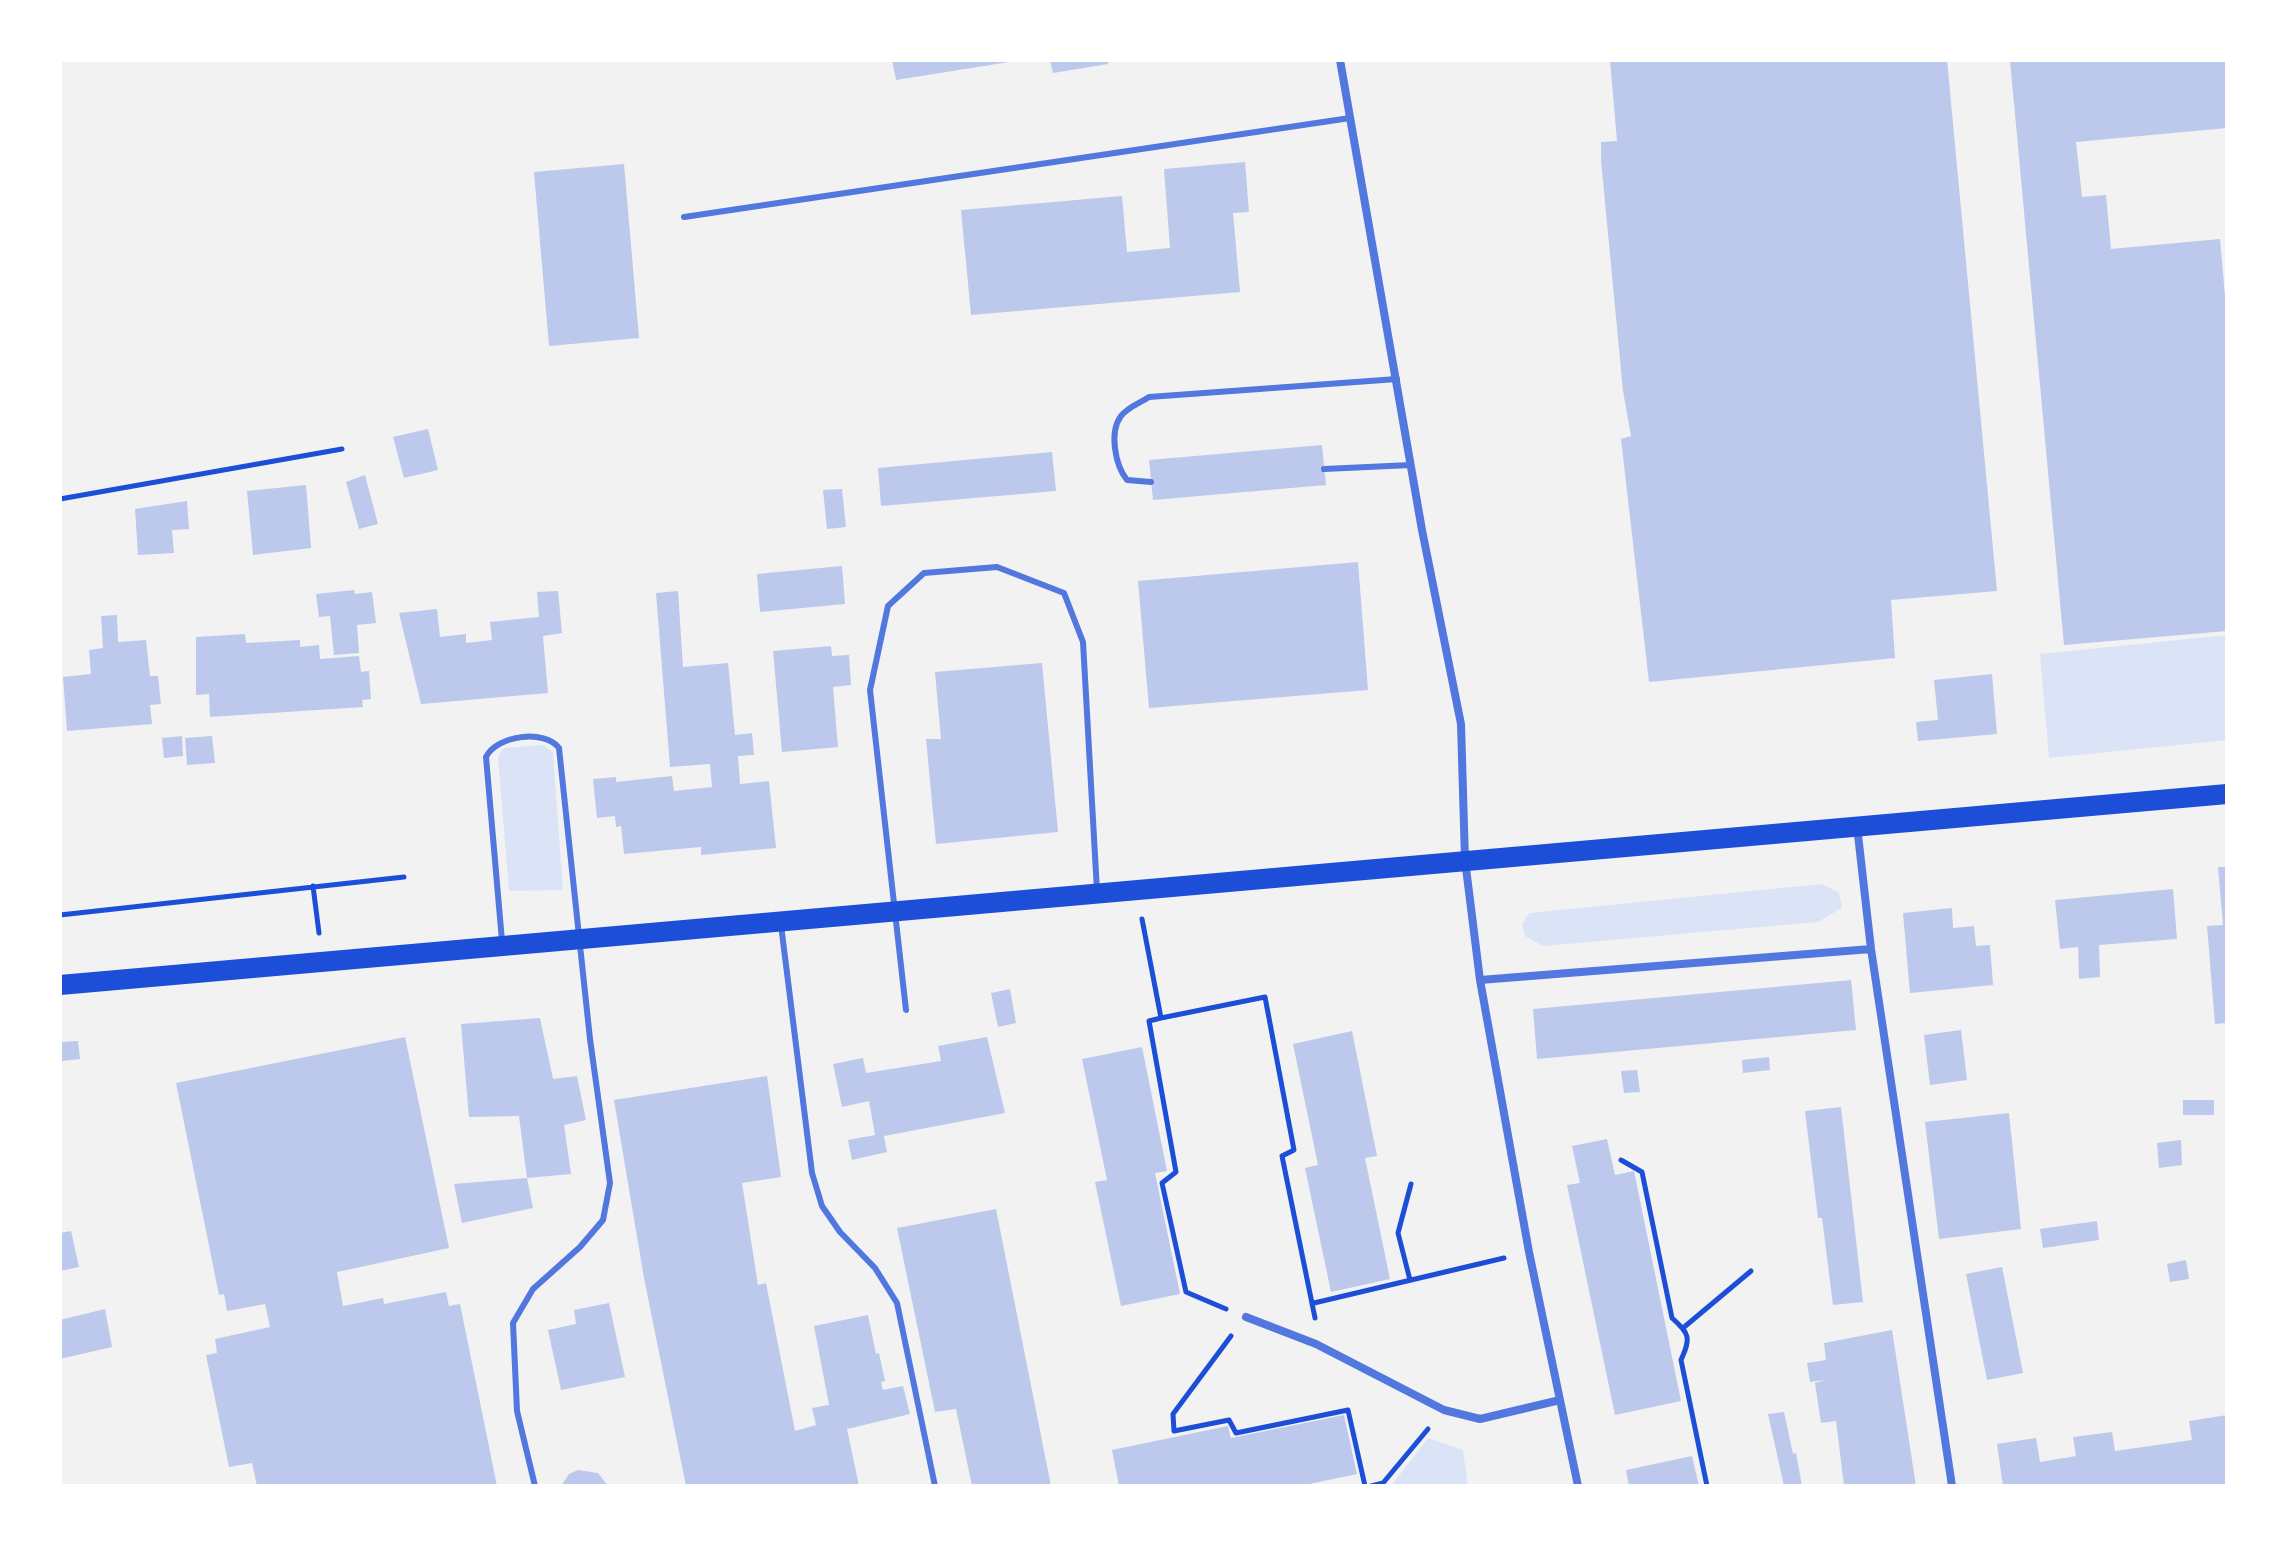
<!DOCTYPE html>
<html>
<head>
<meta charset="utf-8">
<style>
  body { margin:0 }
  #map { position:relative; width:2287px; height:1546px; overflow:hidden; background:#f2f2f2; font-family:Manrope,sans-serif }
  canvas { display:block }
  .frame { position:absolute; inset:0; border:62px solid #fff; pointer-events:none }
</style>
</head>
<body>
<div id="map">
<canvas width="2287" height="1546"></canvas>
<div class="frame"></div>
</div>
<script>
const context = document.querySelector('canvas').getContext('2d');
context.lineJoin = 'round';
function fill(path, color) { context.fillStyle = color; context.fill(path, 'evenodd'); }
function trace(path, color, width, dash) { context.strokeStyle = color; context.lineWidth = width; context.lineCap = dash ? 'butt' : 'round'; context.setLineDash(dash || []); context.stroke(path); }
const green = new Path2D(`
  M2227 635V740L2049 758 2040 654Z
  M543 745 553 752 563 890 509 891 498 757 503 748Z
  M1822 884 1839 893 1842 908 1818 922 1543 946 1525 936 1522 924 1529 913Z
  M1428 1438 1463 1450 1468 1486H1391Z`);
const building = new Path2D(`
  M892 60H1009V62L896 80Z
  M1050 60H1107L1108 64 1053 73Z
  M1610 60H1947L1997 591 1891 600 1895 658 1649 682 1621 439 1631 436 1623 391 1601 160V142L1617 141Z
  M2010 60H2226L2227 128 2076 142 2082 197 2106 195 2111 249 2220 239 2227 319V631L2064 645Z
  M1245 162 1249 212 1233 213 1240 292 971 315 961 210 1122 196 1127 252 1170 248 1164 169Z
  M624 164 639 338 549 346 534 172Z
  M428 429 438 470 404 478 393 437Z
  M1322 445 1326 485 1153 500 1149 460Z
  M1052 452 1056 491 881 506 878 468Z
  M365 475 378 524 359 529 346 482Z
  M306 485 311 548 253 555 247 491Z
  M842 489 846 527 827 529 823 490Z
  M187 501 189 529 172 530 174 553 138 555 135 509Z
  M1358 562 1368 690 1149 708 1138 581Z
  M842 566 845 604 760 612 757 574Z
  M354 590 355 594 372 592 376 623 357 625 359 653 334 655 330 616 319 617 316 594Z
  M558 591 562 633 543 636 548 693 421 704 399 613 437 609 440 637 466 634V643L492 640 490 622 539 617 537 592Z
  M678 591 683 667 728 663 735 735 752 733 754 755 738 756 740 784 769 781 776 848 701 855V847L624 854 621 826 616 827 615 816 597 818 593 779 616 777V782L672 776 674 791 712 787 710 764 670 767 656 593Z
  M117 615 118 642 146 640 150 676H158L161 704 150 705 152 724 67 731 63 677 91 674 89 650 103 648 101 616Z
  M245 634 246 643 300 640V647L319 645 320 659 359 656 361 672 369 671 371 699 362 700 363 707 210 717 209 694 196 695V637Z
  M831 646 832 656 849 655 851 685 833 687 838 747 782 752 773 651Z
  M1042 663 1058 832 936 844 926 739H941L935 672Z
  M1992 674 1997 734 1918 741 1916 722 1938 720 1934 680Z
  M182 736 183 756 164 758 162 738Z
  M212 736 215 763 187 765 185 738Z
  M2218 867H2227V1023L2215 1024 2207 926 2223 925Z
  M2173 889 2177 939 2099 945 2100 977 2079 979 2078 947 2060 949 2055 900Z
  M1952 908 1953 928 1974 926 1976 946 1990 945 1993 985 1910 993 1903 913Z
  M1851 980 1856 1030 1537 1059 1533 1009Z
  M1010 989 1016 1023 998 1027 991 993Z
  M540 1018 553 1079 577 1076 586 1120 564 1125 571 1174 527 1178 519 1116 469 1117 461 1024Z
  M1961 1030 1967 1080 1930 1085 1924 1035Z
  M1352 1031 1377 1156 1365 1158 1390 1279 1331 1292 1305 1168 1318 1165 1293 1044Z
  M405 1037 449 1248 337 1272 343 1306 383 1298 384 1304 446 1292 449 1306 460 1304 497 1486H257L252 1463 229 1467 206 1355 217 1353 215 1339 270 1327 265 1304 227 1311 224 1294 219 1295 176 1083Z
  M987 1037 1005 1113 884 1136 887 1152 852 1160 848 1140 875 1135 869 1101 842 1107 833 1064 863 1058 866 1073 941 1061 938 1046Z
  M78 1041 80 1059 62 1061 60 1042Z
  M1142 1047 1167 1171 1155 1173 1180 1294 1121 1306 1095 1182 1107 1180 1082 1059Z
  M1769 1057 1770 1070 1743 1073 1742 1060Z
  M1637 1070 1640 1092 1624 1093 1621 1071Z
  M767 1076 781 1177 742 1183 758 1285 766 1283 795 1431 816 1425 812 1408 829 1405 814 1326 868 1315 876 1354 879 1353 885 1381 881 1382 883 1390 903 1386 910 1414 847 1429 859 1486H686L644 1278 614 1100Z
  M2183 1100H2214V1115H2183Z
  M1841 1107 1863 1302 1833 1305 1822 1218H1818L1805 1111Z
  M2009 1113 2021 1229 1939 1239 1925 1122Z
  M1607 1139 1615 1175 1634 1171 1681 1401 1615 1415 1567 1185 1580 1183 1572 1146Z
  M2181 1140 2182 1165 2159 1168 2157 1143Z
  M527 1178 533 1208 462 1223 454 1184Z
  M996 1209 1051 1486H972L956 1409 935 1412 897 1228Z
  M2097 1221 2099 1240 2043 1248 2040 1229Z
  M71 1231 79 1267 60 1271V1233Z
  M2186 1260 2189 1279 2170 1282 2167 1264Z
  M2002 1267 2023 1373 1987 1380 1966 1274Z
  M609 1303 625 1377 561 1390 548 1330 576 1324 574 1310Z
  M105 1309 112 1347 60 1359V1320Z
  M1892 1330 1916 1486H1844L1836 1421 1821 1423 1815 1383 1826 1380 1810 1382 1807 1363 1826 1360 1824 1343Z
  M1784 1412 1793 1454 1796 1453 1802 1486H1784L1768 1414Z
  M1344 1415 1357 1474 1300 1486H1119L1112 1450 1228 1426 1231 1438Z
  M2227 1415V1485L2003 1486 1997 1444 2036 1438 2040 1462 2076 1456 2073 1437 2112 1432 2115 1451 2192 1440 2189 1421Z
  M1692 1456 1699 1486H1629L1626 1470Z
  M578 1470 598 1473 608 1486H561L569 1474Z`);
const path = new Path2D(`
  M60 499 342 449
  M313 886 319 933
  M60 915 404 877
  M1142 919 1161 1018 1265 997 1294 1150 1282 1156 1315 1318
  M1161 1018 1149 1021 1176 1172 1162 1183 1186 1292 1226 1309
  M1621 1160 1642 1172 1672 1318C1690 1334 1691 1338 1681 1360L1707 1486
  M1410 1280 1398 1233 1411 1184
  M1314 1303 1504 1258
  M1683 1328 1751 1271
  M1231 1336 1173 1414 1174 1431 1229 1420 1236 1433 1348 1410 1365 1486
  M1371 1486 1383 1483 1428 1429`);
const service = new Path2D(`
  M684 217 1350 118
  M1324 469 1411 465
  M1151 482 1127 480C1115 465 1109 432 1121 416 1128 407 1140 403 1149 397L1397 379
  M781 925 812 1173 822 1206 840 1232 875 1268 897 1303 935 1486
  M502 941 486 757C497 735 545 729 559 748L590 1039 610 1183 603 1220 580 1247 533 1289 513 1323 517 1411 535 1486
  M906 1010 870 690 888 606 924 573 997 567 1064 593 1083 642 1097 891`);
const minor = new Path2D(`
  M1340 60 1422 530 1461 724 1465 860 1480 980 1529 1252 1578 1486
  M1857 826 1871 949 1952 1486
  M1480 980 1871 949
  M1246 1317 1316 1344 1444 1410 1480 1419 1560 1400`);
const primary = new Path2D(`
  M60 985 2227 794`);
fill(green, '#dbe4f7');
fill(building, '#bdc9ec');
trace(path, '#1d4ed8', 5);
trace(service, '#5277de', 6);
trace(minor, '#5277de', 8);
trace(primary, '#1d4ed8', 20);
</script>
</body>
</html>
